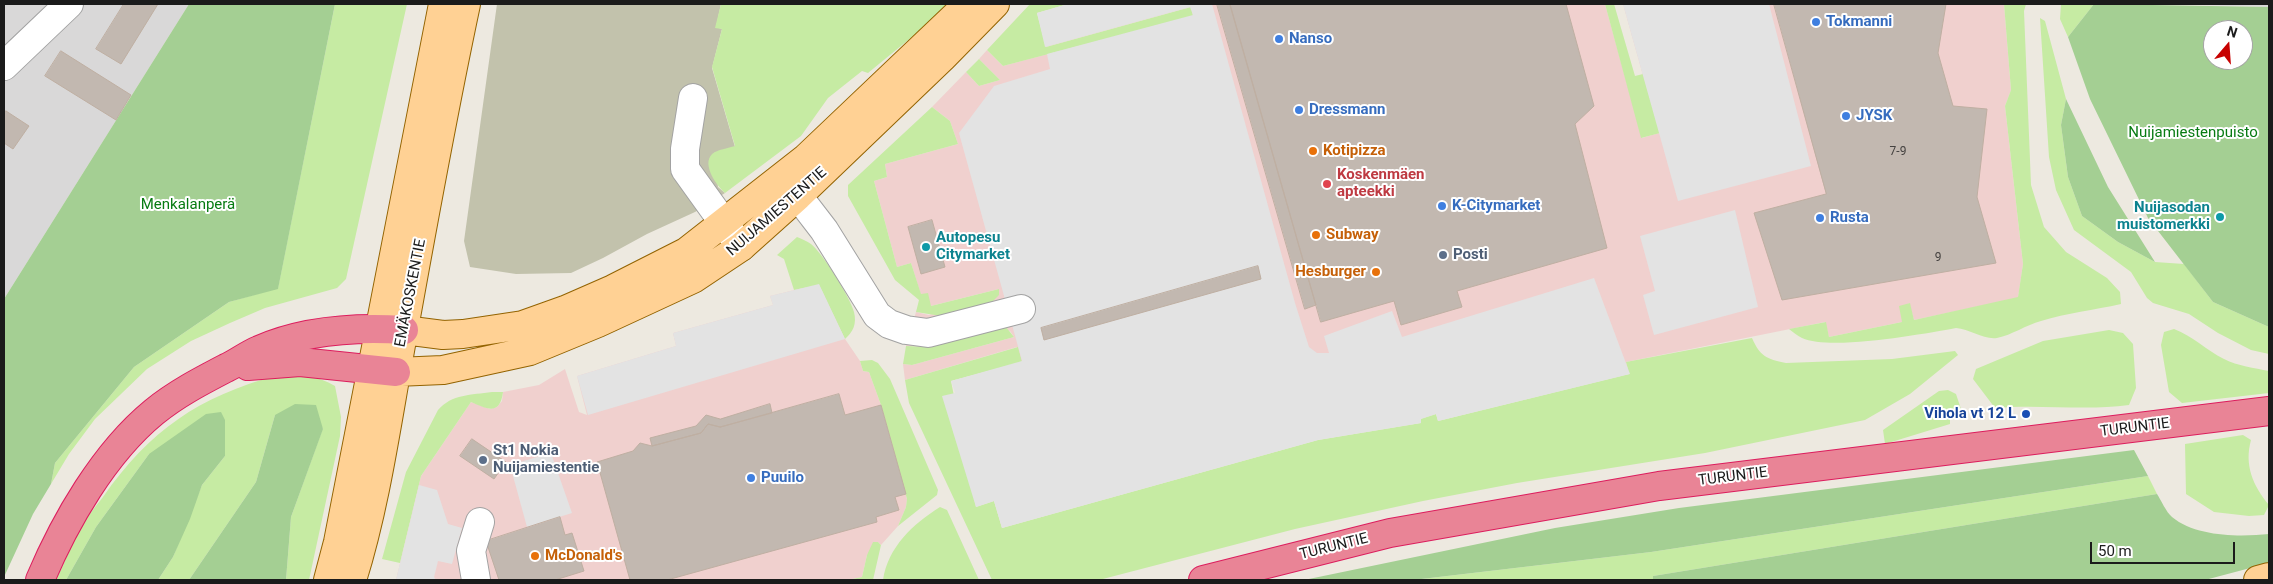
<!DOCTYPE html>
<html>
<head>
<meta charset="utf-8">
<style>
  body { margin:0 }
  #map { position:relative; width:2273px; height:584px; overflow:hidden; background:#ede9e0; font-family:Roboto,sans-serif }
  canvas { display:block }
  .frame { position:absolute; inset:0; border:5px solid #1b1b1b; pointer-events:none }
  .north { position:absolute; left:2203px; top:20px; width:50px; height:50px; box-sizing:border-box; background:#fff; border:1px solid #a4a4a4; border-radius:50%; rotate:18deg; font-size:14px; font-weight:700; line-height:20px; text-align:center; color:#1b1b1b }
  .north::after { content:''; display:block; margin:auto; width:18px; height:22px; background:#c70100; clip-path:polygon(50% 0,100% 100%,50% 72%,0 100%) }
  .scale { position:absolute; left:2090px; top:542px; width:145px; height:22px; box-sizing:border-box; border:2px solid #1b1b1b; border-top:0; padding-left:6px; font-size:15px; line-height:18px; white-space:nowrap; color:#1b1b1b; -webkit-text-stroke:4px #fff; paint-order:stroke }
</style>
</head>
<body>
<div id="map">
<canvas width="2273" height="584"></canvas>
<div class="frame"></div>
<div class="north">N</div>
<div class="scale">50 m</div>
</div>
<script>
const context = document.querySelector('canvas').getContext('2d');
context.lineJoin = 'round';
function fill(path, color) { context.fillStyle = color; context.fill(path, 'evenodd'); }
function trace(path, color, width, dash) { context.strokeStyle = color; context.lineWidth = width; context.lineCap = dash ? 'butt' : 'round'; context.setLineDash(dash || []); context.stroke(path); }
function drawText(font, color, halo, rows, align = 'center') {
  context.font = font + ' Roboto,sans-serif'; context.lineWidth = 4; context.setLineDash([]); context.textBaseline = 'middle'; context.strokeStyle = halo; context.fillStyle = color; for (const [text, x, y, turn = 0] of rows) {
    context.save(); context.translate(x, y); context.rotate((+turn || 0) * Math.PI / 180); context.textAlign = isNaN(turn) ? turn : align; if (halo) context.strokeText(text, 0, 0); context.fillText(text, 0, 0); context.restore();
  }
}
const residential = new Path2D(`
  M4 4H189L4 299Z
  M2163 4H2269V7Z`);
const commercial = new Path2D(`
  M1068 4H1605L1642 138 1659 133 1623 4H2004L2011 90 2005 106 2023 264 2018 298 1914 320 1909 303 1902 322 1829 337 1825 322 1626 362 1630 374 1021 362 1017 347 905 380 903 364 912 365 1014 337 1010 331 999 327 927 347 906 346 916 312 929 315 999 289 931 306 921 295 911 263 897 267 874 181 887 177 885 164 958 144 950 121 932 107 966 72 979 86 1000 80 979 59 987 50 1003 66 1193 15 1190 7 1045 47Z
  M819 284 845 339 860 361 863 371 869 372 881 405 907 499 906 507 898 526 881 545 878 542 867 555 862 577 848 580H396L421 476 471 402 490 409 497 407 502 401 503 392 539 385 565 369 579 412 587 415 577 376 676 346 673 333 773 305 770 296Z`);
const construction = new Path2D(`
  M497 4H721L716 27 722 29 712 68 735 147 714 153 718 187 725 193 695 212 647 234 603 258 571 273 516 274 470 267 464 241Z`);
const grass = new Path2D(`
  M335 4H407L346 279 337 288 265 308 230 323 191 341 147 369 95 419 69 454 51 484 55 463 134 367 229 302 278 288Z
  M721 4H952L868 73 862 71 828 98 801 136 725 193C716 185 699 161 715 152 721 149 729 148 735 146L712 67 722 29 715 28Z
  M1030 4H1068L1037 13 1046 47 1191 7 1193 16 1003 66 987 50Z
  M1605 4H1614L1635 76 1643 74 1660 133 1641 138Z
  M2004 4H2026L2024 11 2031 185 2044 227 2066 252 2107 278 2120 292 2121 304C2094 310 2067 313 2041 321 2026 325 2012 335 1997 338 1984 340 1970 329 1956 328 1923 334 1831 351 1802 338 1798 336 1793 332 1789 329L1826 322 1829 337 1902 322 1899 306 1910 303 1914 320 2018 297 2023 264 2005 106 2011 90Z
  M2061 4H2094L2068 37 2060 19Z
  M2040 18 2045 21 2066 99 2061 125 2068 177 2082 216 2118 242 2155 262 2184 264 2213 302 2269 327V354L2251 350 2218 333 2189 314 2153 303 2147 298 2131 272 2074 230 2056 190 2049 157Z
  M979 59 1000 80 979 86 966 72Z
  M932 107 950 121 958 144 885 164 887 177 874 181 897 267 911 263 921 294 928 293 931 306 999 289V295L992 302 941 316 916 312 919 300 895 280 848 196V185Z
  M797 237C802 239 807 241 811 244 822 252 851 299 854 312 857 324 853 332 845 339L819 285 794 290 784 259 777 255Z
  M999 327H1006L1014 337 912 365 903 364 906 346 927 347Z
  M2174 329C2193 336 2206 350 2224 359 2238 366 2254 368 2269 371V393L2182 403 2169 392 2161 345 2164 332Z
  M2109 330 2123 333 2133 344 2136 388 2129 405C2085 411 2040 404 1995 408L1973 379 1976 369 2043 341Z
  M1752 338C1760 356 1766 359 1786 363L1892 359 1955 351 1958 355 1910 394 1865 420 1705 453 1517 483 1423 501 1295 529 1099 580H992L909 403 905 380 1018 347 1022 362 951 381 976 507 994 501 1002 528 1318 440 1421 423 1420 419 1436 414 1438 421 1629 374 1626 362Z
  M872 360 878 363 890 379 938 490 937 495 898 526 906 507 907 499 881 405 869 372 863 371 860 361Z
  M278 375C301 375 314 374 335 386L341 417 340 436 309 580H286L291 517 323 428 275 415 256 482 189 580H158L173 557 202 485 225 456 149 454 96 527 66 580H56C65 562 72 542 83 525 88 515 96 506 103 497 150 430 198 397 278 375Z
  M1948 390 1956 394 1963 415 1950 417V424L1885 444 1883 430 1939 391Z
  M492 392H503C500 416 487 409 471 402L421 476 400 563 382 559 406 472 438 410C452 394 471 395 492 392Z
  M2243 435 2251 440C2244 465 2253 486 2269 505L2264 515 2249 516 2214 512 2186 494 2185 444Z
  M2148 476 2157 494 1653 576V580C1637 580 1625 578 1608 580H1413L1651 552Z
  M940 507 947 510 979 580H883C888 547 913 524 940 507Z
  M873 542H878L881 545 873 580H848L862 577 867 555Z`);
const forest = new Path2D(`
  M189 4H335L278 289 229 302 134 367 55 463 51 484 33 514 4 577V299Z
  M2094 4 2269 7V327L2213 302 2148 218 2090 99 2068 37ZM2213 30H2243V60H2213Z
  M2066 99 2108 187 2155 262 2118 242 2082 216 2068 177 2061 125Z
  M295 404 316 405 323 429 291 517 286 580H189L256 482 275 415Z
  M221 412 225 420V456L202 485 190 519 173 557 158 580H66L96 527 149 454 206 414Z
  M2134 450 2148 476 1651 552 1413 580H1304L1555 528 1679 508Z
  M2157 494C2161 500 2166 512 2172 517 2196 537 2240 537 2269 534V563L2205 580H1653V576Z`);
const parking = new Path2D(`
  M1068 4H1212L1295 303 1309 347 1317 353H1329L1324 336 1392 311 1402 337 1594 278 1630 374 1438 421 1436 414 1421 419V423L1318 440 1002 528 994 501 976 507 942 396 955 393 951 381 1022 361 959 133 994 86 1050 69 1047 54 1193 15 1190 7 1045 47 1037 13Z
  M1623 4H1769L1811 166 1678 201Z
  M1735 210 1758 307 1654 335 1643 295 1655 291 1640 236Z
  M819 284 845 339 588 415 577 376 676 346 673 333 773 305 770 296Z
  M551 453 572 513 527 527 510 465Z
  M419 485 437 490 448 524 462 528 452 564 438 561 434 577 436 580H396Z`);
const building = new Path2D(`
  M124 4H158L121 64 96 49Z
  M1217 4H1230L1316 305 1305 309Z
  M1230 4H1566L1594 106 1575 124 1607 248 1457 291 1462 307 1401 325 1394 301 1321 322Z
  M1774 4H1946L1938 53 1953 106 1987 109 1977 197 1996 263 1782 300 1754 213 1826 194Z
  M61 51 131 95 116 120 45 76Z
  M6 111 29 126 13 149 4 143V114Z
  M932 220 945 267 921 274 908 227Z
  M1258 266 1261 279 1044 340 1041 328Z
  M839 394 845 415 881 405 906 494 895 497 899 510 876 517 877 522 667 580H630L597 462 633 451 640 443 652 446 701 433 708 424 720 427Z
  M770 404 772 413 720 427 708 424 701 433 652 446 650 438 696 426 706 415 720 419Z
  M472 439 506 462 494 479 460 456Z
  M560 517 565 535 572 533 584 571 555 580H499L486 541Z`);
const minor = new Path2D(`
  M4 66 69 4
  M693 98 685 149V169L741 247
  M784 178 824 230 877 315 889 324 906 330 928 333 1021 309
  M476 580 471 551 480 522`);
const major = new Path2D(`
  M404 330 443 335 463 334 523 325 565 310 613 289 686 252 806 158 968 4
  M396 372 443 370 530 351 598 323 693 279 741 247 798 196 942 58 995 4
  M328 580 338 542 443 4
  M352 580C373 513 384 442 396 373 418 249 440 126 466 4
  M2258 580 2269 577`);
const highway = new Path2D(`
  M248 366 300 362 396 372
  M40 580C65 521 104 453 154 412 176 394 201 381 226 368 237 363 247 355 259 350 304 330 356 327 404 330
  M1203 580 1390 533 1659 486 2269 411`);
const markers = [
  [1816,22,5,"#3f7fe0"],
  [1279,39,5,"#3f7fe0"],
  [1299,110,5,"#3f7fe0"],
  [1846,116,5,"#3f7fe0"],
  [1313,151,5,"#e8710a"],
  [1327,184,5,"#e0444e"],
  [1442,206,5,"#3f7fe0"],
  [2220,217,5,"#0f9aa8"],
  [1820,218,5,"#3f7fe0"],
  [1316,235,5,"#e8710a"],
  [926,247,5,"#0f9aa8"],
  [1443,255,5,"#5c6f8a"],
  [1376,272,5,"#e8710a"],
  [2026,414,5,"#1a4fb4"],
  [483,460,5,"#5c6f8a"],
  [751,478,5,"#3f7fe0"],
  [535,556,5,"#e8710a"]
];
const numberNames = [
  ["7-9",1898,152],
  ["9",1938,258]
];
const shopNames = [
  ["Tokmanni",1826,22],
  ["Nanso",1289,39],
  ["Dressmann",1309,110],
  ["JYSK",1856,116],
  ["K-Citymarket",1452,206],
  ["Rusta",1830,218],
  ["Puuilo",761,478]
];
const parkNames = [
  ["Nuijamiestenpuisto",2193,133],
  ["Menkalanperä",188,205]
];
const foodNames = [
  ["Kotipizza",1323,151],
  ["Subway",1326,235],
  ["Hesburger",1366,272,"right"],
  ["McDonald's",545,556]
];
const healthNames = [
  ["Koskenmäen",1337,175],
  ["apteekki",1337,192]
];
const cultureNames = [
  ["Nuijasodan",2210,208],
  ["muistomerkki",2210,225],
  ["Autopesu",936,238,"left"],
  ["Citymarket",936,255,"left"]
];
const streetNames = [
  ["NUIJAMIESTENTIE",777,212,-41],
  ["EMÄKOSKENTIE",411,293,-79],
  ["TURUNTIE",2135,428,-7],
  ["TURUNTIE",1733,477,-7],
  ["TURUNTIE",1334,547,-14]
];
const serviceNames = [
  ["Posti",1453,255],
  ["St1 Nokia",493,451],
  ["Nuijamiestentie",493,468]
];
const transitNames = [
  ["Vihola vt 12 L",2016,414]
];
fill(residential, '#d9d8d8');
fill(commercial, '#f0d0ce');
fill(construction, '#c2c2ac');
fill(grass, '#c6eba3');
fill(forest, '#a4cf93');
fill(parking, '#e3e3e3');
fill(building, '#c2b8b0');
trace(building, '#bfafa2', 1);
trace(minor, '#a2a2a2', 30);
trace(major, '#936300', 30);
trace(highway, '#dc1d5d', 30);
trace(minor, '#fff', 28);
trace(major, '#ffd194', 28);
trace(highway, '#e98496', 28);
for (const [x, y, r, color] of markers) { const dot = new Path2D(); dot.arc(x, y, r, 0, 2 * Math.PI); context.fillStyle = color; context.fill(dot); trace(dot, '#fff', 2); }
drawText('12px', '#454240', null, numberNames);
drawText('bold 15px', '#366cbe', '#fff', shopNames, 'left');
drawText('15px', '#077b12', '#fff', parkNames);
drawText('bold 15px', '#c56008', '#fff', foodNames, 'left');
drawText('bold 15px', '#be3a42', '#fff', healthNames, 'left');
drawText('bold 15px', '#0d838f', '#fff', cultureNames, 'right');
drawText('15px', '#1b1b1b', '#fff', streetNames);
drawText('bold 15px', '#4e5e75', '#fff', serviceNames, 'left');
drawText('bold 15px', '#164399', '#fff', transitNames, 'right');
</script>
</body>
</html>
